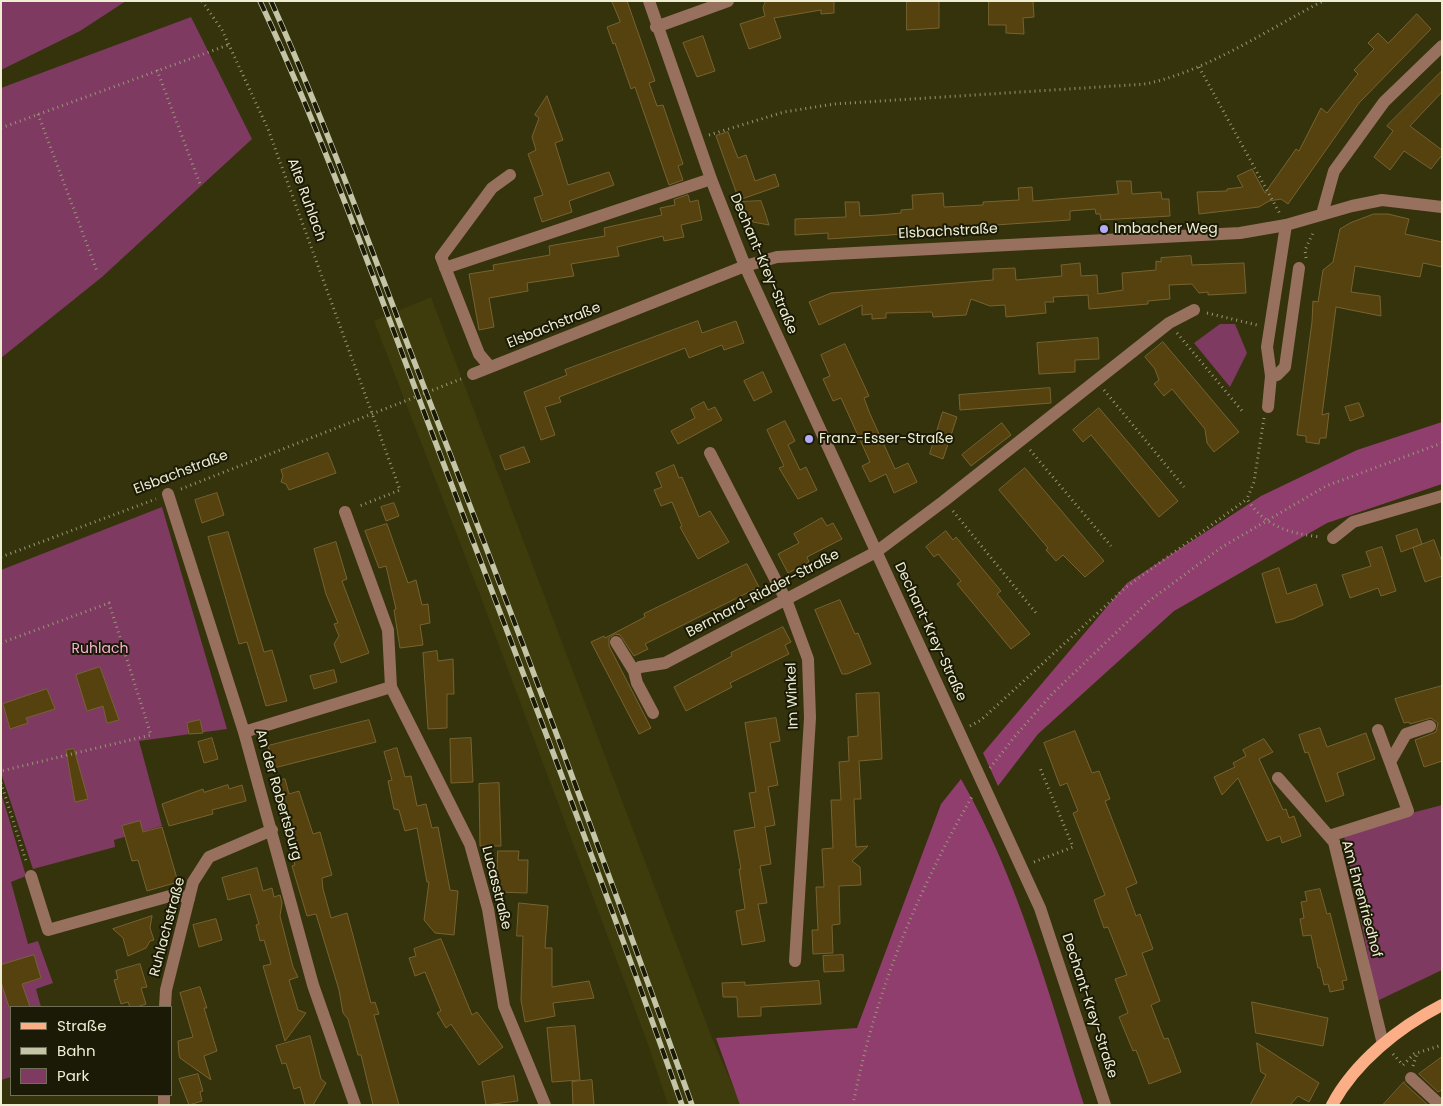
<!DOCTYPE html>
<html>
<head>
<meta charset="utf-8">
<style>
  body { margin:0 }
  #map { position:relative; width:1443px; height:1106px; overflow:hidden; background:#34330c; font-family:Poppins,sans-serif }
  canvas { display:block }
  .frame { position:absolute; inset:0; border:2px solid #eeeed3; pointer-events:none }
  .legend { position:absolute; left:10px; top:1006px; width:162px; height:90px; box-sizing:border-box; background:#1b1a06; border:1px solid #6f6f58; margin:0; padding:6px 9px; list-style:none; font-size:15px; color:#eeeed3 }
  .legend li { display:flex; align-items:center; gap:10px; height:25px }
  .legend b { width:25px; border:1px solid #6f6f58 }
</style>
</head>
<body>
<div id="map">
<canvas width="1443" height="1106"></canvas>
<div class="frame"></div>
<ul class="legend">
<li><b style="height:6px;background:#fcae87"></b>Straße</li>
<li><b style="height:6px;background:#c4c4a6"></b>Bahn</li>
<li><b style="height:14px;background:#7e3a61"></b>Park</li>
</ul>
</div>
<script>
const context = document.querySelector('canvas').getContext('2d');
context.lineJoin = 'round';
function fill(path, color) { context.fillStyle = color; context.fill(path, 'evenodd'); }
function trace(path, color, width, dash) { context.strokeStyle = color; context.lineWidth = width; context.lineCap = dash ? 'butt' : 'round'; context.setLineDash(dash || []); context.stroke(path); }
function drawText(font, color, halo, rows, align = 'center') {
  context.font = font + ' Poppins,sans-serif'; context.lineWidth = 4; context.setLineDash([]); context.textBaseline = 'middle'; context.strokeStyle = halo; context.fillStyle = color; for (const [text, x, y, turn = 0] of rows) {
    context.save(); context.translate(x, y); context.rotate((+turn || 0) * Math.PI / 180); context.textAlign = isNaN(turn) ? turn : align; if (halo) context.strokeText(text, 0, 0); context.fillText(text, 0, 0); context.restore();
  }
}
const built = new Path2D(`
  M431 297 712 1038 741 1105H668L648 1044 479 592 374 321Z`);
const green = new Path2D(`
  M1 1H126L80 31 1 70Z
  M191 17 252 139 102 277 1 358V88Z
  M1220 324H1235L1247 353 1230 387 1194 343Z
  M162 507 227 729 139 741 162 826 114 840 115 847 33 869 1 773V570Z
  M1 792 26 876 11 882 28 944 38 941 53 983 36 989 41 1007H11V1077L1 1080Z
  M1442 805V970L1377 1001 1343 831Z`);
const forest = new Path2D(`
  M1442 422V484L1327 523 1174 611 1038 734 998 786 983 753 1127 583 1261 496 1357 450Z
  M961 779C1019 880 1049 995 1084 1105H740L716 1038 857 1028 941 804Z`);
const building = new Path2D(`
  M612 1H627L655 81 649 83 657 106 663 105 683 164 678 166 683 180 669 185 635 87 631 89 615 43 613 44 607 27 620 22Z
  M766 1H834V13L821 14V10L774 18 781 38 749 49 740 24 765 16 763 8Z
  M907 1H939V28L907 30Z
  M989 1H1033L1034 17 1023 18 1024 34 1006 33V25H989Z
  M1417 14 1431 29 1359 103 1288 204 1281 199 1269 201 1259 207 1199 214 1197 192 1227 191V189L1243 187 1237 176 1252 169 1265 193 1296 149 1299 151 1321 108 1327 113 1358 74 1354 70 1374 49 1368 43 1378 33 1388 43Z
  M703 36 715 71 697 77 683 43Z
  M1442 71V92L1410 126 1442 150V155L1431 169 1404 151 1390 170 1374 157 1393 131 1387 126Z
  M547 96 563 140 555 143 568 185 609 172 614 185 569 201 572 212 542 222 534 198 543 195 528 154 536 150 532 137 539 118 535 115Z
  M728 132 738 158 746 155 755 181 775 174 779 186 739 200 716 136Z
  M1117 181H1131L1132 194 1161 192 1162 199H1169L1170 216 1101 220 1100 214H1096L1095 209 1070 211V220L905 231V234L828 239V233L795 235V219L846 217 845 202H859L860 216 879 215 901 213V210L913 209 912 195 943 193 944 207 983 205V202L1019 200 1018 188 1032 187 1033 201 1118 194Z
  M688 195 690 202 698 200 702 220 681 225 684 237 664 241 663 236 617 247 619 256 571 264 574 276 527 283 528 291 489 298 494 327 479 330 469 274 494 270 493 265 550 255 549 246 605 236 604 228 662 215 660 208 675 205 674 200Z
  M761 201 765 212 769 225 753 222 751 217 745 219 739 202Z
  M1374 214H1388L1409 219 1405 234 1442 242V267L1423 263 1420 277 1355 266 1351 292 1380 296 1381 316 1336 307 1322 415 1329 413 1326 438H1320L1319 444 1306 442V436L1297 435 1312 322 1313 301 1318 302 1323 270 1333 262 1340 229 1350 223Z
  M1191 256 1192 265 1244 263 1246 293 1208 295V292L1199 293 1192 284 1169 285 1170 299 1148 301V304L1089 309 1088 295 1053 297 1054 302H1045L1046 313 1006 317 1005 305 990 306 971 299 966 315 933 317 932 312 886 313V318L872 319V314L862 315V305L819 325 809 302 831 293 993 280V269L1015 268 1016 280 1062 276 1061 265 1080 263 1081 276 1097 275 1098 294 1123 290 1122 273 1156 270V261L1161 262V258Z
  M698 321 702 333 736 321 744 343 724 350 722 345 689 358 685 348 559 397 561 402 545 407 555 435 541 440 524 392 567 375 565 370Z
  M1098 338 1099 359 1075 360V372L1039 374 1037 343Z
  M1163 342 1239 432 1214 452 1207 443 1205 429 1172 389 1164 396 1154 384 1159 380 1155 369 1145 357Z
  M845 344 869 396 864 398 870 414 895 469 908 463 917 482 894 493 886 474 870 482 862 466 870 462 841 398 833 401 823 379 830 376 821 355Z
  M763 372 772 392 754 401 744 381Z
  M1050 388 1051 403 960 410 959 395Z
  M704 402 708 410 715 407 722 420 678 444 671 431 695 418 691 409Z
  M1359 403 1364 416 1350 421 1345 407Z
  M1099 408 1178 501 1159 517 1091 435 1083 442 1073 430Z
  M943 412 957 417 943 459 930 454Z
  M785 421 795 441 788 445 800 470 806 467 817 490 798 499 779 468 784 466 767 430Z
  M1002 423 1011 435 971 466 962 455Z
  M524 447 530 462 505 470 500 456Z
  M328 453 336 473 289 490 286 484 281 482 283 476 281 470Z
  M674 465 679 478 682 477 699 517 710 511 729 542 698 559 680 527 682 526 672 502 661 506 654 490 662 487 656 473Z
  M1025 468 1104 561 1085 577 1063 555 1056 561 1046 550 1048 548 999 490Z
  M217 493 224 515 202 523 195 500Z
  M394 503 399 516 386 521 381 507Z
  M822 518 827 526 833 523 842 539 807 557 809 562 788 573 778 554 799 543 794 534Z
  M387 524 408 583 416 580 422 605 428 604 430 623 420 625 423 645 400 648 394 610 396 609 386 566 379 568 365 531Z
  M1417 529 1422 544 1401 552 1396 536Z
  M946 531 953 540 956 537 1001 591 997 594 1030 634 1011 649 957 584 961 581 938 554 934 557 926 547Z
  M228 532 264 652 272 650 287 701 266 706 247 642 239 644 208 537Z
  M1434 540 1442 562V576L1425 582 1413 548Z
  M336 542 347 579 342 581 369 653 341 663 334 644 339 636 334 624 338 623 326 594 314 549Z
  M1382 547 1396 591 1381 596 1378 588 1350 598 1342 575 1371 566 1366 552Z
  M747 564 759 587 645 644 648 649 634 656 620 635 615 634 609 638V646L651 728 639 734 591 642 604 636 605 638 645 617 644 614Z
  M1279 568 1287 594 1316 584 1323 605 1293 619 1276 623 1262 574Z
  M840 600 855 634 858 633 871 664 847 674H842L815 610Z
  M783 627 791 642 785 645 789 654 730 683 732 687 686 711 674 687 719 663 732 656 731 653Z
  M437 651 438 661 453 659 454 694H447V728L428 729 423 653Z
  M100 667 119 720 107 723 103 706 87 711 76 675Z
  M334 670 337 682 314 689 310 676Z
  M1442 686V761L1424 767 1415 740 1436 732 1438 723 1431 718 1410 724 1409 722 1404 723 1395 699Z
  M47 689 55 709 26 718 28 723 10 729 3 704Z
  M879 693 882 759 859 761 861 799H854L856 847 868 846 852 861 860 867 861 885 839 886 840 924 832 925 833 953 813 954 812 930H818L816 887H824L822 849 833 848 831 800H841L839 762 849 761 848 737 858 736 856 694Z
  M776 718 780 741 770 743 778 785 768 787 775 825 765 827 771 864 760 866 767 903 758 904 765 941 742 945 736 911 745 909 739 869H741L734 831 755 827 749 793 756 792 745 723Z
  M200 720 203 733 189 734 187 723Z
  M369 720 376 742 274 768 268 746Z
  M1320 728 1327 747 1366 733 1375 759 1337 773 1344 795 1326 802 1308 752 1305 753 1299 735Z
  M1075 731 1092 773 1099 771 1110 799 1105 801 1137 883 1126 888 1136 916 1140 914 1153 949 1142 953 1160 1001 1151 1005 1164 1039 1168 1038 1181 1072 1149 1084 1136 1050 1133 1051 1119 1017 1128 1013 1115 979 1127 975 1108 927 1104 928 1094 900 1105 895 1073 813 1078 811 1067 783 1060 786 1044 743Z
  M212 738 218 759 204 763 198 742Z
  M471 738 473 782 451 783 450 739Z
  M1264 739 1273 752 1259 759 1283 810 1286 809 1289 818 1294 816 1301 836 1282 843 1280 836 1267 841 1238 778 1222 795 1214 777 1235 767 1233 763 1246 756 1243 750Z
  M397 748 405 777 411 776 417 806 426 804 432 828 438 827 450 890 458 891 454 935 435 933 424 920 429 882H427L417 828 405 831 399 810 394 809 388 781 392 780 384 752Z
  M74 749 88 799 75 802 66 750Z
  M285 779 289 794 299 791 313 834 320 832 332 875 322 878 323 889 331 918 347 913 371 1003 375 1002 379 1014 374 1015 399 1105H373L361 1055H358L348 1019 343 1013 339 990 316 914 307 916 292 866 295 865 272 783Z
  M499 783 501 846H480L479 784Z
  M228 785 229 789 242 785 246 801 212 810 213 814 169 826 162 804 203 789 204 792Z
  M140 821 143 832 162 827 178 882 147 891 138 860 132 861 122 826Z
  M498 851H519L518 860H528L527 893 497 892Z
  M257 868 263 891 272 888 274 897 280 895 282 903 280 916 293 967 298 977 289 980 298 1010 306 1013 285 1041 263 966 271 964 264 940 260 941 256 925 259 924 250 894 228 900 222 878Z
  M1320 889 1327 914 1330 913 1347 980 1342 981 1344 989 1330 992 1328 984 1324 985 1320 968H1318L1311 935 1303 936 1300 919 1304 918 1301 902 1307 901 1305 892Z
  M519 903 548 906 545 948H552V987L589 981 594 998 553 1003 555 1016 525 1022 521 1000 523 936H517Z
  M152 916 150 928 154 940 150 941 146 948 128 956 123 938 113 929Z
  M216 919 222 940 199 947 193 925Z
  M441 939 472 1015 477 1012 503 1047 479 1065 451 1024 446 1028 437 1013 441 1011 425 972 415 976 409 958 416 956 414 949Z
  M34 955 41 978 22 984 30 1007H9L1 982V965Z
  M843 955 844 971 824 972 823 956Z
  M140 964 147 987 141 988 146 1004 137 1007H130L128 1002 121 1004 114 980 118 979 116 971Z
  M819 981 821 1004 761 1007V1016L738 1017 737 997H723L722 983 745 982V985Z
  M200 987 207 1008H204L217 1051 204 1056 211 1080 180 1058 179 1054 178 1041 193 1037 180 993Z
  M1252 1002 1328 1018 1323 1046 1256 1033Z
  M575 1026 580 1080 552 1082 547 1028Z
  M310 1036 321 1079 326 1083 313 1105H305L300 1087 294 1089 286 1063 282 1064 276 1046Z
  M1257 1043 1319 1083 1309 1102 1298 1096 1290 1105H1250L1266 1075 1261 1072Z
  M1442 1057V1090L1438 1092 1419 1074Z
  M198 1074 203 1091 200 1092 202 1101 189 1105 179 1079Z
  M514 1076 518 1101 486 1105 482 1082Z
  M592 1080 594 1105H573L572 1082Z
  M1404 1082 1405 1084 1428 1105H1383Z`);
const path = new Path2D(`
  M202 1 222 30 268 129 400 490 357 507
  M1199 67 1280 214
  M157 70 200 184
  M38 114 97 271
  M1 128 228 45
  M709 135 784 112 834 104 1146 84C1209 70 1265 31 1323 1
  M1306 258 1305 250 1314 231
  M1207 313 1257 325
  M1177 333 1243 412
  M1104 390 1184 487
  M1264 418 1254 482 1247 499C1265 527 1289 533 1320 537
  M1030 450 1111 546
  M181 489 461 379
  M953 511 1036 613
  M1 557 156 499
  M1 643 109 603 151 735 1 771
  M970 726 981 720 1125 588 1247 499
  M990 768 1016 735 1052 694 1149 601 1222 547 1326 486 1442 443
  M1 783 27 864
  M1034 862 1073 847 1040 768
  M1393 1054 1403 1065 1414 1054 1417 1053
  M1413 1066 1417 1053 1442 1045
  M853 1105C874 995 917 891 973 795`);
const minor = new Path2D(`
  M649 1 711 179 745 266 1040 908 1105 1105
  M656 27 728 1
  M1322 214 1334 171 1384 102 1442 46
  M445 268 711 179
  M490 367 479 354 441 257 492 188 510 175
  M473 374 745 266 777 257 1240 233 1286 225 1352 206 1382 200 1442 207
  M1271 376 1277 375 1285 367 1299 268
  M1268 407 1271 376 1267 347 1286 225
  M710 453 787 602 808 659 810 718 795 961
  M168 494 244 732 313 985 355 1105
  M345 512 388 630 391 687 470 844 488 909 504 1006 545 1105
  M1333 538 1353 522 1442 496
  M616 642 634 671
  M653 713 637 683 634 671 640 667 665 663 876 552 944 501 1169 323 1194 310
  M1378 730 1390 762 1406 734 1430 726
  M244 732 391 687
  M1278 778 1334 842 1383 1044
  M1329 836 1408 811 1390 762
  M31 876 48 930 177 894 189 899
  M165 1007 166 990 193 882 209 857 272 830
  M1411 1078 1440 1105
  M164 1095V1105`);
const major = new Path2D(`
  M1332 1105C1355 1062 1399 1027 1442 1005`);
const rail = new Path2D(`
  M260 1C331 154 386 313 446 470 526 681 607 892 682 1105
  M271 1C328 128 374 258 424 387 517 625 606 865 692 1105`);
const markers = [
  [1104,229,5,"#b3adf9"],
  [809,439,5,"#b3adf9"]
];
const streetNames = [
  ["Alte Ruhlach",306,200,70],
  ["Elsbachstraße",948,232,-3],
  ["Dechant-Krey-Straße",763,264,67],
  ["Elsbachstraße",554,326,-22],
  ["Elsbachstraße",181,473,-21],
  ["Bernhard-Ridder-Straße",763,594,-28],
  ["Dechant-Krey-Straße",930,632,65],
  ["Im Winkel",793,696,-92],
  ["An der Robertsburg",278,795,74],
  ["Lucasstraße",496,888,76],
  ["Am Ehrenfriedhof",1361,899,75],
  ["Ruhlachstraße",168,927,-75],
  ["Dechant-Krey-Straße",1089,1006,72]
];
const poiNames = [
  ["Imbacher Weg",1114,229],
  ["Franz-Esser-Straße",819,439]
];
const parkNames = [
  ["Ruhlach",100,649]
];
fill(built, '#3e3c0c');
fill(green, '#7e3a61');
fill(forest, '#903e6d');
fill(building, '#55420e');
trace(building, '#776332', 1);
trace(path, '#989777', 3, [1, 4]);
trace(minor, '#97705e', 12);
trace(major, '#fcae87', 12);
trace(rail, '#c4c4a6', 5.5);
trace(rail, '#1b1a06', 4, [11]);
for (const [x, y, r, color] of markers) { const dot = new Path2D(); dot.arc(x, y, r, 0, 2 * Math.PI); context.fillStyle = color; context.fill(dot); trace(dot, '#1b1a06', 2); }
drawText('14px', '#eeeed3', '#1b1a06', streetNames);
drawText('14px', '#eeeed3', '#1b1a06', poiNames, 'left');
drawText('14px', '#f8b2d5', '#1b1a06', parkNames);
</script>
</body>
</html>
